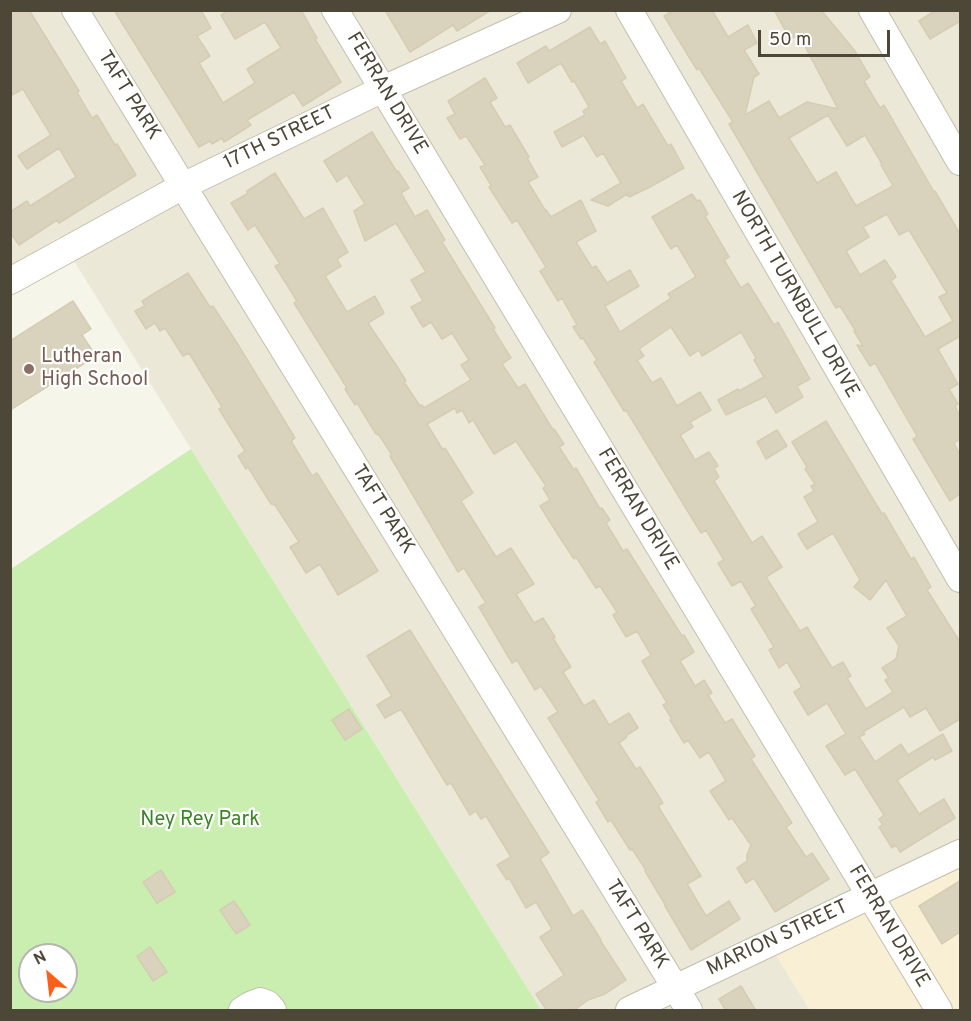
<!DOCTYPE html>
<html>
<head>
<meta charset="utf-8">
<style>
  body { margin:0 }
  #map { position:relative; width:971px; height:1021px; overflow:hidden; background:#f6f5ea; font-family:Overpass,sans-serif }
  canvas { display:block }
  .frame { position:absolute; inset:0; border:12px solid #4c4737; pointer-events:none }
  .north { position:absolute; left:18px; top:943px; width:60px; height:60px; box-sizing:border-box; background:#fff; border:2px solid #b7b5af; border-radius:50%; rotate:332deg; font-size:16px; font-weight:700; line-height:24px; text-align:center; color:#4c4737 }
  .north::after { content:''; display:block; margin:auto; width:21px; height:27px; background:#ff5e19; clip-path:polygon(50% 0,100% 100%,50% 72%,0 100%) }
  .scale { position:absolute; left:758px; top:30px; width:132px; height:27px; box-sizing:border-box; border:3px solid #4c4737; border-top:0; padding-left:8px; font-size:18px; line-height:21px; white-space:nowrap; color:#4c4737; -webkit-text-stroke:4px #fff; paint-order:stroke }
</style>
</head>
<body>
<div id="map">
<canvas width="971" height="1021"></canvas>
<div class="frame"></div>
<div class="north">N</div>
<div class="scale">50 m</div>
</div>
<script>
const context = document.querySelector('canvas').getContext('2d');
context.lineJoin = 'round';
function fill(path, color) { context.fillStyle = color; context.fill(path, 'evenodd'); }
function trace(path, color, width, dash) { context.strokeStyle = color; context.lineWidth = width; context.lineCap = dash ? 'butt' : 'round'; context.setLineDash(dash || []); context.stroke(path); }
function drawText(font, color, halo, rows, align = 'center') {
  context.font = font + ' Overpass,sans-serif'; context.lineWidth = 4.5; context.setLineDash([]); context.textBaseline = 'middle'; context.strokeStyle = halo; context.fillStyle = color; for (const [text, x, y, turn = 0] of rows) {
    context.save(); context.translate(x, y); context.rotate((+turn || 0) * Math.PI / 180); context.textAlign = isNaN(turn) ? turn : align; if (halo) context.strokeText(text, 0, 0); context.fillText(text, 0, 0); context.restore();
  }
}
const residential = new Path2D(`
  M11 11H960V867L776 955 810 1010H541L59 237 11 267Z`);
const commercial = new Path2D(`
  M960 867V1010H810L776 955Z`);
const green = new Path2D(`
  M191 449 541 1010H11V569ZM30 955H66V991H30Z`);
const building = new Path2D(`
  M10 10H29L79 91 77 92 92 118 97 115 115 145 117 144 136 175 59 223 57 220 19 245 10 232V212L27 201 30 206 76 177 59 148 27 169 18 156 51 135 23 89 10 96Z
  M114 10H201L211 28 197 36 210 56 199 63 223 103 255 83 247 69 281 48 265 22 235 39 221 15 229 10H301L317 38 315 39 341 82 303 106 294 92 247 120 251 125 224 142 222 138 212 144 210 141 199 147Z
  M385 10H491L457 31 453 25 410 52Z
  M674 10H712L728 37 748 25 757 43 744 50 759 74 754 77 745 115 769 101 779 118 807 102 838 109 799 35 790 39 774 10H821L855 51 870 77 864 81 880 108 884 105 934 192 935 191 960 234V336L938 349 958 384 949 389 958 404 955 406 960 416V439L954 443 960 455V494L950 501 913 439 917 436 875 363 870 366 857 345 863 346 854 331 855 330 840 306 836 308 729 124 733 122 699 68 697 70 664 16ZM828 115 847 146 865 135 882 164 881 165 893 186 856 206 836 172 817 183 789 138ZM887 214 899 235 909 230 947 293 939 297 953 321 925 337 891 281 896 277 885 260 860 275 846 251 869 237 863 227Z
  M936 10H960V21L930 39 919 21Z
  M590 27 600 44 605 41 626 78 621 81 637 108 643 104 668 146 671 144 684 168 648 188 629 197 627 194 608 206 591 200 621 183 603 153 597 157 584 135 562 147 554 132 585 115 583 111 589 107 574 81 572 82 561 63 528 83 517 63 546 46 549 51Z
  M485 78 497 98 490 102 505 127 510 125 529 157 527 158 538 177 528 182 545 210H546L551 217 581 200 596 231 576 242 592 268 596 266 607 283 630 270 639 286 605 306 620 332 671 298 668 294 696 277 677 245 671 249 652 217 692 194 697 201 700 200 708 214 705 216 729 257 724 260 741 288 748 283 774 325 778 322 810 379 797 386 803 397 776 413 766 396 726 415 718 400 738 389 739 391 764 377 754 360 756 358 741 332 702 356 699 350 690 356 671 327 639 349 644 356 637 360 652 383 661 378 677 406 700 392 711 410 690 422 693 427 680 435 695 460 709 452 718 466 714 468 719 477 714 481 752 543 762 536 782 567 766 577 800 631 807 627 832 668 843 662 851 676 847 678 866 709 893 692 885 680 889 678 882 668 896 659 899 646 887 628 907 616 886 580 870 600 854 587 860 580 833 533 807 549 798 534 818 522 804 497 814 491 811 486 815 484 805 469 807 467 792 442 826 421 882 514 884 513 911 559 914 557 931 587 927 590 960 642V719L940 731 926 708 910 717 904 707 863 732 865 734 859 737 875 762 901 744 908 755 943 734 952 751 935 760 933 757 897 780 919 814 944 799 955 818 900 852 896 845 892 848 879 827 883 825 879 819 884 815 855 769 845 775 826 746 846 734 827 703 808 715 794 692 802 687 787 662 779 668 769 650 774 647 751 609 756 606 741 581 732 586 718 563 724 560 706 530 701 533 626 410 624 411 594 362 597 360 583 338 581 339 573 327 577 325 562 298 558 301 540 271 546 267 517 220 512 223 489 187 491 185 480 167 485 165 466 136 460 139 447 118 455 114 448 101Z
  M372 132 397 172 398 171 409 188 401 193 415 217 427 210 445 240 442 242 495 328 493 329 511 358 502 364 518 388 525 384 553 430 554 429 564 444 559 447 574 470 576 468 600 509 602 508 610 520 606 523 623 551 627 549 682 636 684 635 694 652 680 661 695 686 704 680 712 693 708 695 725 723 732 719 755 756 751 759 792 823 786 827 806 857 812 853 829 879 775 912 754 878 746 883 737 868 747 861V855L751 845 732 818 729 820 710 791 726 781 709 752 700 758 688 740 684 743 670 720 672 719 663 705 667 703 642 661 651 655 637 631 626 637 613 615 617 612 600 586 596 588 576 557 574 559 555 530 540 506 550 500 543 488 546 486 516 441 494 454 473 420 469 423 462 410 457 413 455 408 427 424 443 450 445 448 473 493 461 501 496 557 511 548 534 584 516 594 534 623 543 618 555 637 553 638 571 667 563 672 584 706 594 700 609 725 629 713 638 728 627 735 626 738 619 743 636 769 640 767 663 803 658 806 701 876 687 884 706 916 729 901 740 919 691 950 665 906H666L645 871 646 870 632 849 630 850 611 820 608 822 596 802 599 800 548 718 558 712 541 686 535 690 517 660 512 663 479 607 486 603 464 568 458 572 390 456 392 455 379 435 376 434 357 403 355 405 345 389 347 388 294 303 297 301 275 266 280 264 255 225 248 230 231 203 247 194V191L275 173 304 219 323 208 348 252 337 259 341 266 325 276 347 312 375 296 384 313 368 323 398 368 406 381 404 382 420 406 422 405 424 408 471 380 461 365 469 360 452 333 442 339 431 322 423 327 411 307 423 301 411 280 426 272 396 223 365 241 354 211 365 204 347 175 337 182 324 161Z
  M188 273 210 307 213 306 237 343 295 438 291 441 312 476 317 473 378 571 338 595 320 564 306 573 290 547 299 542 275 505 271 504 248 467 246 469 238 456 245 451 219 409 222 407 189 353 183 356 165 328 160 331 155 323 146 329 135 311 145 306 142 301Z
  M73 301 91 329 82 335 96 356 10 410V341Z
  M777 430 787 446 766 459 757 442Z
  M410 630 549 853 540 859 573 916 582 910 601 940H600L626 980 605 994 588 1000 573 1011H547L536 994 564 975 540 937 552 929 536 902 526 908 509 878 507 880 497 865 511 857 486 816 481 819 476 811 470 815 451 783 447 785 401 709 385 718 377 705 392 696 367 656Z
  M349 709 362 729 345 740 332 720Z
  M161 870 175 892 157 903 143 882Z
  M960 881V932L942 944 919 906Z
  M234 901 250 925 236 934 220 910Z
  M150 947 167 972 153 981 137 956Z
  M741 986 756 1011H726L719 999Z`);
const minor = new Path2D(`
  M75 10 689 1010
  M335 10 939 1010
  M629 10 960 579
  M872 10 960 162
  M10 281 183 186 383 89 558 10
  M242 1010 250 1005 260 1001 268 1004 273 1010
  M629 1010 960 853`);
const markers = [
  [29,369,6,"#8d6e63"]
];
const streetNames = [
  ["FERRAN DRIVE",386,94,59],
  ["TAFT PARK",128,96,58],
  ["17TH STREET",280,139,-26],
  ["NORTH TURNBULL DRIVE",794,295,60],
  ["TAFT PARK",382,510,58],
  ["FERRAN DRIVE",637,510,59],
  ["TAFT PARK",636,925,58],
  ["FERRAN DRIVE",888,927,59],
  ["MARION STREET",778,939,-25]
];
const educationNames = [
  ["Lutheran",41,358],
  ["High School",41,381]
];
const parkNames = [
  ["Ney Rey Park",200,821]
];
fill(residential, '#ebe8d8');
fill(commercial, '#f9efd4');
fill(green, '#c9eeb0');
fill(building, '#d9d3be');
trace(building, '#d5ccb1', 1.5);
trace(minor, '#c3bfab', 28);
trace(minor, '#fff', 26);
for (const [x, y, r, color] of markers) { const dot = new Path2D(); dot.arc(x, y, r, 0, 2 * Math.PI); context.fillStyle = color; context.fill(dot); trace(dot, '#fff', 2); }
drawText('20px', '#4c4737', '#fff', streetNames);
drawText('20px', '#785e54', '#fff', educationNames, 'left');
drawText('20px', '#398523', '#fff', parkNames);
</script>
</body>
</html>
